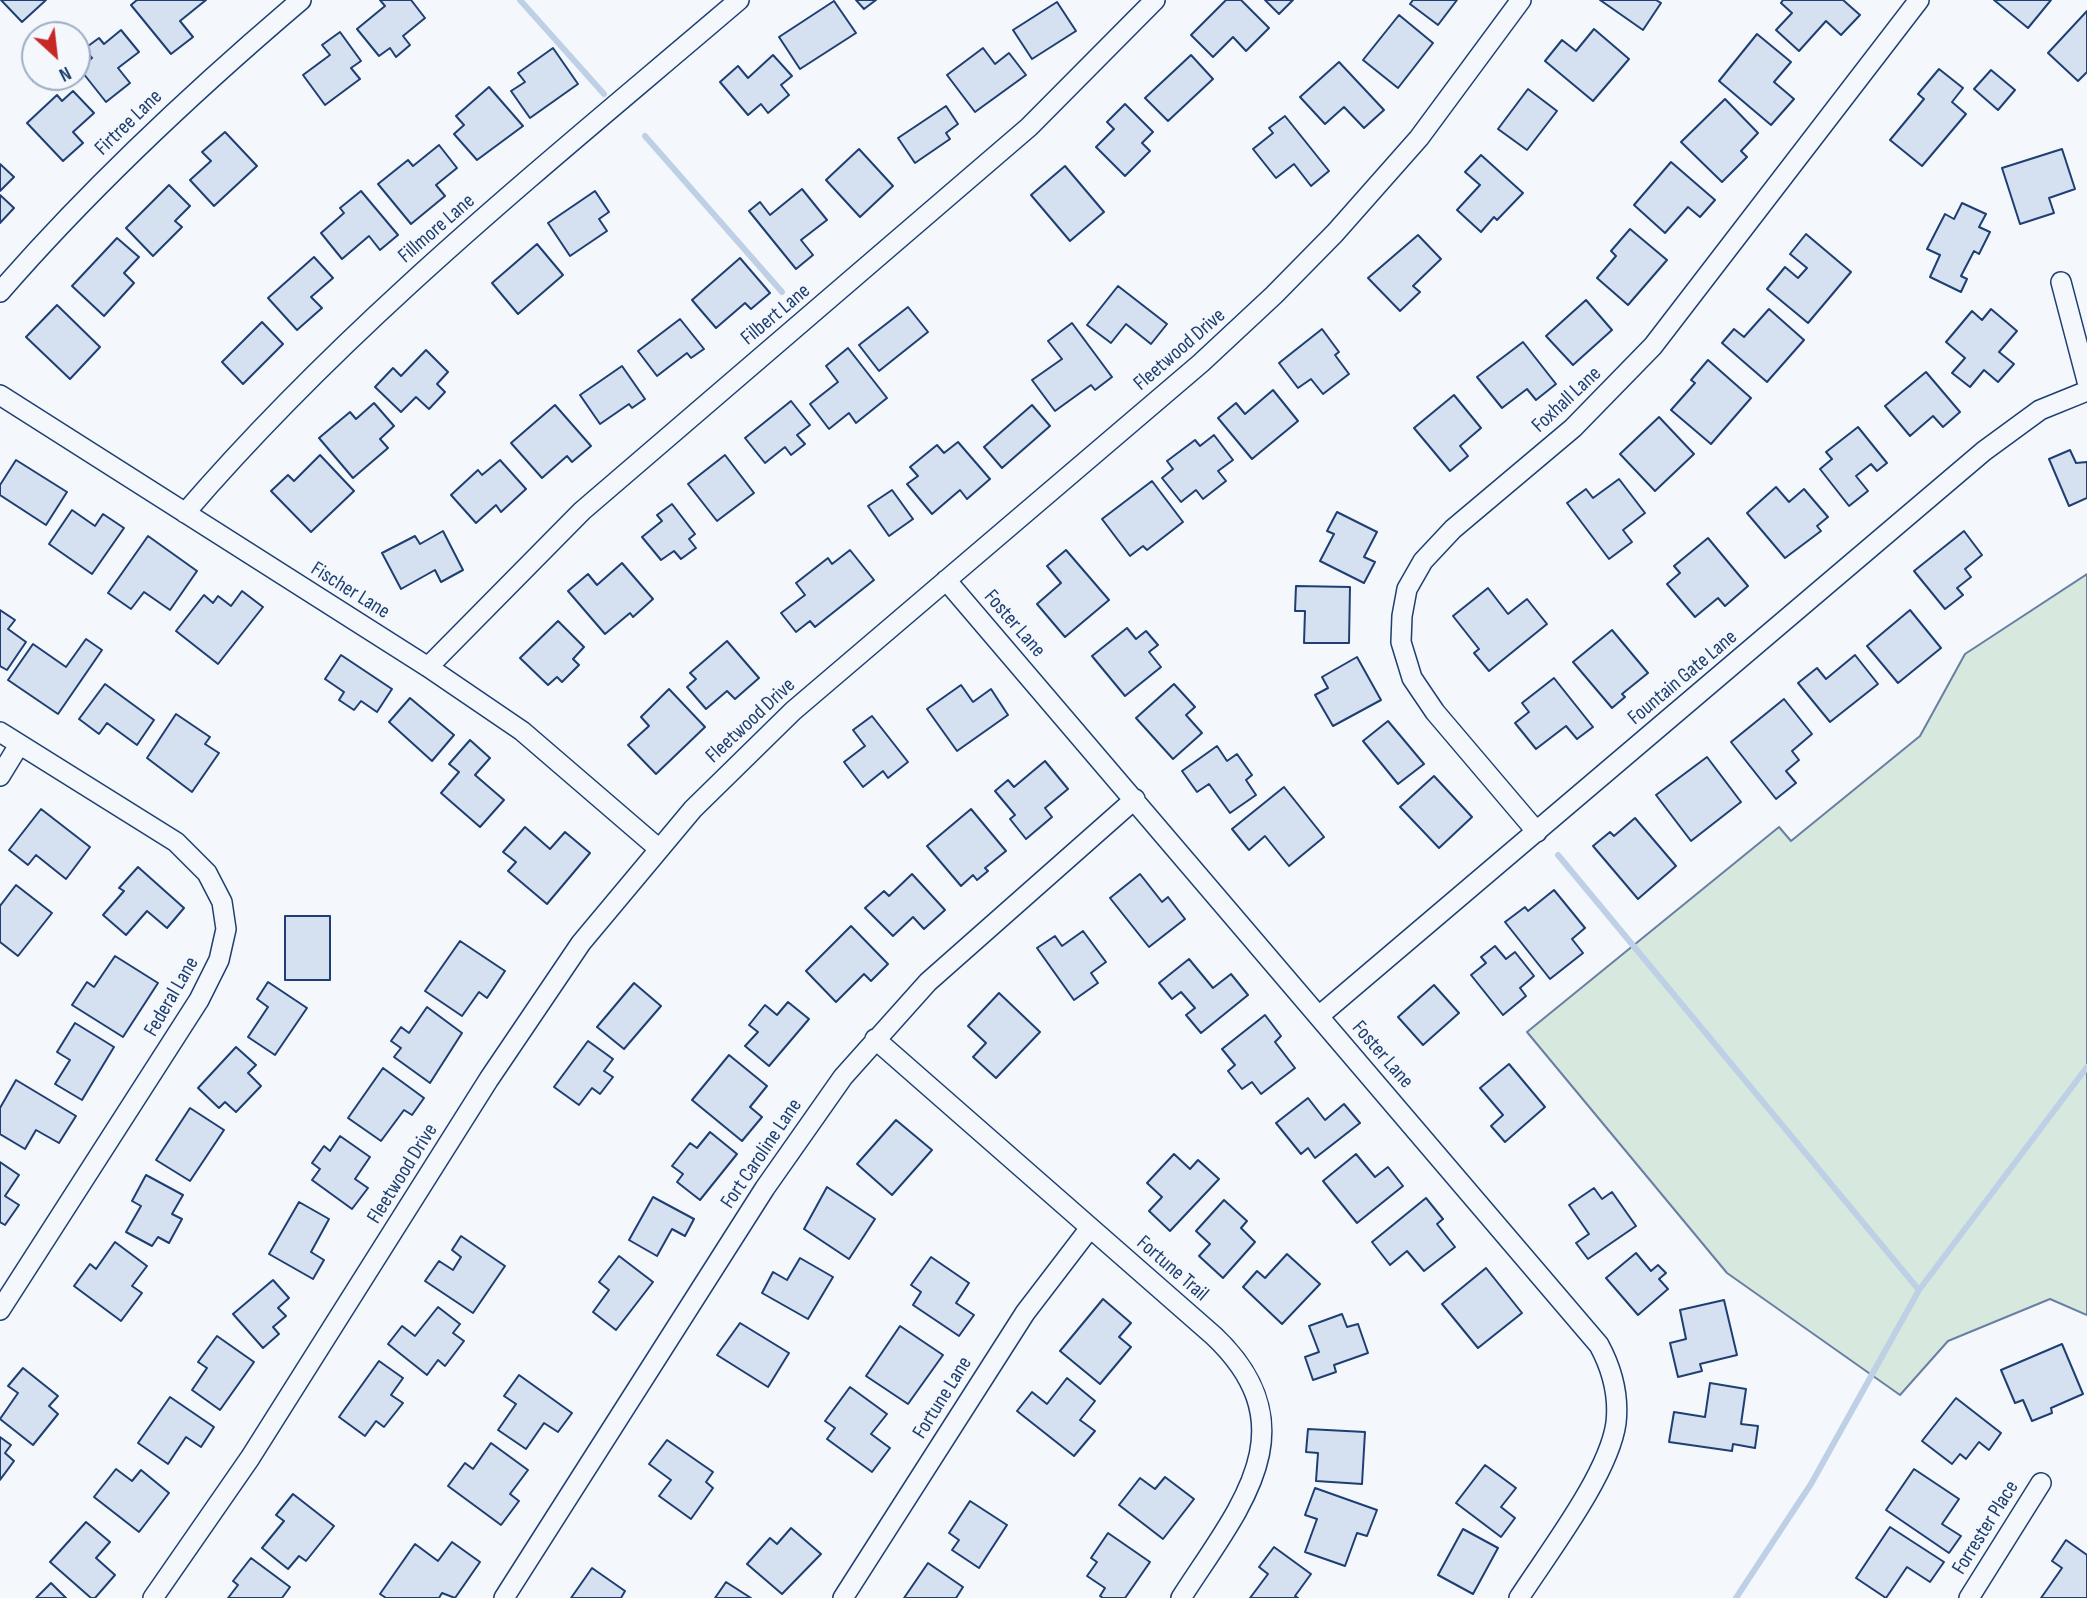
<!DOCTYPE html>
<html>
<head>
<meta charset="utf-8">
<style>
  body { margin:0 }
  #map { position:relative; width:2087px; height:1598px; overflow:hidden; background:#f4f7fb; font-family:"Sofia Sans Condensed",sans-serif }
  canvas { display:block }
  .north { position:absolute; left:21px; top:21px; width:70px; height:70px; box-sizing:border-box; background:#f4f7fb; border:2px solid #9eadc5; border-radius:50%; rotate:153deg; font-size:19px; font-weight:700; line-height:28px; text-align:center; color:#1d3f73 }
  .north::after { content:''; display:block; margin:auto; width:24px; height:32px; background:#c62828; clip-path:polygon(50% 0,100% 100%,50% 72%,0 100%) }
</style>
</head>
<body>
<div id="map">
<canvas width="2087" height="1598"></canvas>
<div class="north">N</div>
</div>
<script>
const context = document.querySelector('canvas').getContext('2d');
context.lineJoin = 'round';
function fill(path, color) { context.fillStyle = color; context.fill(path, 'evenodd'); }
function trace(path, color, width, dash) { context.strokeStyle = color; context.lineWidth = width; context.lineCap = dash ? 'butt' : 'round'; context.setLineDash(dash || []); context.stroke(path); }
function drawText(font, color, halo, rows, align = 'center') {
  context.font = font + ' "Sofia Sans Condensed",sans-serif'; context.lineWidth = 5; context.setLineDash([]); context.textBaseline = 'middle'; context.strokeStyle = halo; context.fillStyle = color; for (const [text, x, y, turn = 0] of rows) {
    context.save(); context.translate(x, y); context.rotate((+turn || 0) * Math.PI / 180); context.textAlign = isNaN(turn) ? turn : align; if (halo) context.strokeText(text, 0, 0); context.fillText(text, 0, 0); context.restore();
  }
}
const green = new Path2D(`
  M2087 574V1315L2050 1299 1948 1341 1900 1395 1727 1273 1527 1032 1779 827 1791 841 1920 736 1965 654Z`);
const stream = new Path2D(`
  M520 0 604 94
  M645 136 782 292
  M1558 855 1919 1290
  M1736 1598 1811 1484 1919 1290 2087 1067`);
const building = new Path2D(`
  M1 0H46L22 22Z
  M137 0H206L180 21 193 37 171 54 131 5Z
  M380 0H411L425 18 403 36 410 45 396 57 390 48 379 56 357 29 385 6Z
  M856 0H876L864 9Z
  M1226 0H1241L1269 28 1246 51 1233 37 1213 57 1191 35Z
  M1265 0H1293L1279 14Z
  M1413 0H1457L1438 25 1410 4Z
  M1600 0H1656L1661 3 1643 30Z
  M1783 0H1843L1860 15 1841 35 1826 21 1799 51 1776 30 1792 13 1781 3Z
  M1994 0H2051L2028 28Z
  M834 1 856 33 800 69 779 37Z
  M1057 2 1076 31 1032 59 1013 30Z
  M2087 11V72L2078 81 2048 53Z
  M1399 15 1433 43 1398 88 1363 60Z
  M1594 29 1629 59 1593 101 1545 61 1562 40 1576 51Z
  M121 30 139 52 118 68 130 83 106 102 79 68 92 58 84 49 99 38 104 44Z
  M340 32 361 61 351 68 360 79 325 105 303 75 330 55 322 45Z
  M1757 34 1791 62 1774 82 1794 99 1771 125 1719 81Z
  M553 48 578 84 530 118 511 91 525 82 518 73Z
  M983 48 995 64 1009 53 1026 75 975 112 947 75Z
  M773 55 792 76 781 85 789 95 768 113 761 104 748 115 720 82 738 66 748 78Z
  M1191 55 1213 79 1168 121 1145 98Z
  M1339 62 1384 110 1364 128 1344 107 1325 124 1300 97Z
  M1939 69 1963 88 1952 102 1966 114 1922 166 1890 140 1924 99 1918 94Z
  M1991 70 2015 90 1998 110 1974 89Z
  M489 87 523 126 477 160 454 134 464 125 456 116Z
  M1528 89 1557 111 1527 150 1498 129Z
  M73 91 94 113 73 132 83 143 63 161 27 123 57 95 62 101Z
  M1725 99 1758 133 1741 151 1747 157 1722 182 1681 142Z
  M1125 104 1153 132 1142 143 1150 151 1125 176 1096 147 1114 129 1107 122Z
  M946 106 958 124 946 133 950 139 915 163 898 138Z
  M1285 116 1329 171 1311 186 1294 164 1276 178 1253 149 1273 133 1269 128Z
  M225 132 257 166 214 206 190 180 211 161 202 152Z
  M439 145 457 168 436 185 445 196 411 224 378 184 408 160 413 166Z
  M859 149 893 186 860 217 826 180Z
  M2062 149 2075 189 2049 198 2054 213 2020 224 2002 168Z
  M1481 155 1523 193 1497 220 1494 217 1481 232 1457 210 1480 185 1465 172Z
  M1671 162 1715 200 1700 217 1688 207 1665 233 1634 205Z
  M0 164 14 177 0 191Z
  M1065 166 1104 212 1070 241 1031 195Z
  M169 185 190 206 175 221 182 227 153 256 126 228Z
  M802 189 827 220 801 240 813 255 796 269 749 211 760 202 770 215Z
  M361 191 398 235 380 250 369 236 342 259 321 233 344 213 340 208Z
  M595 191 609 212 599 219 607 231 570 256 548 223Z
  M0 195 14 208 0 223Z
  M1962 203 1986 214 1979 227 1990 232 1979 254 1974 251 1961 276 1967 279 1961 292 1930 277 1940 255 1927 249 1945 214 1954 219Z
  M1630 229 1667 260 1628 305 1597 278 1616 256 1611 251Z
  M1806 234 1851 272 1808 323 1767 289 1785 267 1798 278 1807 268 1790 254Z
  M1418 235 1441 259 1413 286 1420 292 1400 311 1368 278Z
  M117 238 139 257 124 273 134 283 104 316 72 286Z
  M537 244 563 275 518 314 492 283Z
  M314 257 333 278 311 297 322 308 297 330 268 298Z
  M740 258 770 293 751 309 745 303 716 328 692 300Z
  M1118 286 1167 324 1151 344 1126 324 1111 343 1087 325Z
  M1586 300 1612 330 1573 365 1546 336Z
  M57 305 100 347 70 379 26 337Z
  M908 307 928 332 879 371 859 345Z
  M1769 309 1804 340 1767 382 1722 343 1734 329 1744 337Z
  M1991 309 2017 331 1999 352 2014 364 1998 382 1984 370 1970 387 1952 373 1965 358 1946 342 1972 311 1982 320Z
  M680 319 704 349 691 358 687 353 657 376 638 351Z
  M262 322 283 344 243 384 222 362Z
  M1072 323 1112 377 1095 390 1091 385 1055 411 1032 380 1062 359 1048 341Z
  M1322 329 1339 352 1335 355 1349 374 1323 394 1311 379 1298 388 1279 363Z
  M1523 342 1556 384 1536 400 1527 389 1502 408 1477 377Z
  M848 348 887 398 856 423 849 413 829 429 810 404 838 382 826 366Z
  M426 350 448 372 437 384 445 392 429 409 416 397 401 412 375 387 393 368 401 376Z
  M1708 360 1751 398 1711 444 1671 410 1695 383 1691 380Z
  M622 366 645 399 632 408 629 404 600 424 580 395Z
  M1926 372 1960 412 1943 427 1933 416 1910 436 1885 406Z
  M1273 390 1298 421 1252 459 1218 418 1236 403 1245 414Z
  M1454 395 1481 428 1460 446 1468 456 1450 471 1414 428Z
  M791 401 810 425 797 435 805 444 791 455 785 447 765 463 745 438Z
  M374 403 394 426 380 439 388 448 353 478 319 438 350 412 356 419Z
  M555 405 591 446 572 462 567 456 542 478 511 443Z
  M1032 405 1050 426 1002 468 984 447Z
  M1659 417 1694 454 1655 491 1620 454Z
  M1858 427 1887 463 1877 471 1871 464 1856 476 1868 491 1849 506 1820 469 1832 459 1826 452Z
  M1214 435 1233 460 1218 471 1226 481 1203 499 1196 490 1181 502 1162 478 1173 469 1167 461 1195 440 1200 446Z
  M958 442 990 479 967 499 960 490 932 514 907 484 918 476 910 467 937 445 944 453Z
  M2070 450 2076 463 2087 462V498L2069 506 2049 459Z
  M320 455 354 491 311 532 271 491 288 475 294 481Z
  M725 455 754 493 717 521 688 484Z
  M16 460 67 492 46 525 0 495V485Z
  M500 460 526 489 501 512 496 505 476 523 451 495 478 470 482 475Z
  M1619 479 1645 513 1623 530 1632 542 1609 559 1567 503 1586 489 1593 498Z
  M1152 481 1183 522 1147 550 1143 546 1130 556 1102 519Z
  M1776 487 1789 502 1804 489 1828 517 1817 526 1821 531 1785 558 1747 513Z
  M892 490 913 519 889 536 868 506Z
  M672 504 695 534 689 539 696 548 681 559 674 551 661 560 642 537 662 521 657 515Z
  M72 510 95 526 103 514 124 528 92 574 49 544Z
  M1337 512 1377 532 1364 557 1375 562 1364 583 1320 561 1334 534 1327 531Z
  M443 531 463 570 441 582 435 570 401 589 382 553 415 536 420 544Z
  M1964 531 1982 555 1965 569 1971 577 1957 588 1963 595 1945 609 1914 571Z
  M148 536 197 571 170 610 144 592 131 609 108 593Z
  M1708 538 1748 586 1725 606 1718 598 1695 617 1667 584 1680 573 1674 566Z
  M850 550 874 580 815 627 810 621 796 632 781 613 805 595 796 583 828 558 832 564Z
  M1066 550 1109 600 1065 637 1037 604 1061 583 1047 566Z
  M622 563 653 599 633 617 630 613 605 634 568 591 588 574 597 585Z
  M1296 586 1350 587 1349 643H1304L1305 611H1295Z
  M1488 588 1508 614 1527 599 1547 624 1489 671 1474 653 1479 649 1453 616Z
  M242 591 263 607 218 664 176 631 204 595 213 603 218 596 231 606Z
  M0 610 15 620 8 629 26 642 7 670 0 666Z
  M1910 610 1941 648 1898 683 1867 646Z
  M558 621 584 647 573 659 579 665 562 682 557 677 548 685 520 658Z
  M1127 628 1136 639 1146 631 1158 645 1149 652 1161 667 1125 696 1092 656Z
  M1612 630 1648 673 1622 694 1625 697 1612 708 1573 662Z
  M86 639 102 650 58 714 8 680 33 644 66 667Z
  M727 641 759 678 735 699 727 691 706 709 687 687 696 679 690 673Z
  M341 655 392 689 377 712 361 701 354 710 339 700 344 692 325 679Z
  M1855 655 1878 684 1830 722 1798 683 1817 668 1826 679Z
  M1357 657 1381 700 1333 726 1315 695 1328 688 1322 677Z
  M1554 678 1593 727 1577 739 1566 726 1536 749 1515 723 1529 712 1522 703Z
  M105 684 154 720 137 745 107 723 99 734 79 719Z
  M1174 684 1195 707 1186 715 1202 733 1173 759 1136 718Z
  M961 685 973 702 991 689 1008 715 957 751 927 709Z
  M669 689 705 727 656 774 628 745 649 726 641 717Z
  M410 698 454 735 432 761 389 722Z
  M1784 699 1812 734 1792 751 1799 760 1786 771 1796 783 1776 799 1731 742Z
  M176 714 210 737 205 744 219 753 192 792 147 758Z
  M872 716 908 762 888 778 883 771 863 787 844 762 865 746 853 730Z
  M1388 721 1424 764 1398 784 1363 741Z
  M470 740 490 758 475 775 504 800 480 827 441 793 459 772 449 764Z
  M1217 746 1227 761 1237 754 1252 775 1246 780 1256 795 1230 813 1209 784 1197 792 1182 771Z
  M1707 757 1741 802 1691 841 1656 795Z
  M1045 761 1068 789 1045 808 1052 817 1026 839 1010 819 1015 815 995 791 1008 780 1014 787Z
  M1434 776 1472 817 1439 848 1400 807Z
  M1284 787 1324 837 1289 866 1265 836 1249 850 1232 829Z
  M41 809 90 847 66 879 36 855 28 865 9 850Z
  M971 809 1006 851 985 868 988 871 977 880 973 875 961 886 927 846Z
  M1635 818 1676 866 1638 899 1593 846 1610 832 1614 836Z
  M525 827 550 849 565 832 590 853 547 904 508 871 516 862 503 852Z
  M138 867 184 908 167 928 147 911 126 935 103 915 124 891 119 888Z
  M912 874 945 910 924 929 913 917 893 936 865 908 884 891 889 896Z
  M1140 874 1162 902 1168 897 1185 919 1149 947 1110 898Z
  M16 885 52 913 18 956 0 942V906Z
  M1554 890 1585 928 1572 939 1583 953 1550 979 1505 922 1525 907 1528 911Z
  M285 916H330V980H285Z
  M851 926 888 964 871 981 864 974 836 1002 806 971Z
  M1083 931 1106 962 1091 973 1098 983 1074 1000 1037 948 1055 936 1062 946Z
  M460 941 505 971 487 998 479 992 462 1016 425 991Z
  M1495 946 1506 959 1515 952 1534 976 1520 988 1526 996 1503 1015 1471 975 1486 963 1481 957Z
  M115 956 158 983 123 1037 72 1005 87 982 94 987Z
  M1189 959 1213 988 1231 974 1248 995 1201 1033 1186 1015 1195 1008 1181 992 1172 999 1159 983Z
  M268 982 307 1008 275 1055 248 1037 268 1007 257 999Z
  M634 983 661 1006 624 1049 597 1027Z
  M1434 985 1459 1013 1423 1045 1398 1017Z
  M999 993 1040 1032 996 1078 973 1057 986 1043 968 1026Z
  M788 1002 809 1019 769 1066 745 1046 758 1032 749 1025 765 1005 777 1015Z
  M427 1007 462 1033 430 1083 394 1057 401 1048 391 1041 401 1027 409 1033Z
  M1265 1015 1281 1036 1275 1042 1295 1068 1261 1094 1252 1082 1242 1089 1228 1071 1235 1065 1222 1049Z
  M75 1023 114 1047 82 1100 55 1084 70 1060 57 1052Z
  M588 1041 613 1059 604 1071 613 1077 600 1094 592 1088 579 1105 554 1087Z
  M236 1047 256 1065 248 1073 261 1086 236 1112 225 1102 219 1108 198 1088Z
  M729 1055 767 1086 750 1107 762 1117 742 1141 692 1100Z
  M1509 1064 1545 1107 1505 1142 1491 1126 1503 1115 1480 1088Z
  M383 1068 424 1098 412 1115 404 1110 381 1141 348 1118Z
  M16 1080 76 1116 59 1143 36 1130 25 1149 0 1134V1108Z
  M1308 1098 1325 1120 1344 1104 1360 1123 1315 1158 1308 1148 1301 1154 1276 1123Z
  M190 1108 224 1130 190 1181 156 1160Z
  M896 1120 932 1150 892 1195 857 1164Z
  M710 1132 737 1154 700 1200 677 1182 683 1174 672 1166 690 1143 697 1148Z
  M340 1136 370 1157 355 1179 368 1188 352 1209 312 1180 320 1169 312 1163 324 1146 330 1151Z
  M1174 1154 1190 1169 1198 1160 1219 1179 1170 1231 1149 1211 1162 1197 1147 1183Z
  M1356 1154 1375 1177 1388 1167 1403 1186 1357 1223 1323 1181Z
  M0 1162 19 1175 5 1196 19 1205 5 1225 0 1222Z
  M146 1175 183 1195 172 1214 182 1219 169 1243 158 1237 152 1246 126 1232 141 1206 132 1201Z
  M827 1187 875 1219 849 1259 804 1229Z
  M1594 1188 1602 1199 1612 1192 1636 1226 1588 1259 1576 1243 1589 1234 1569 1205Z
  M653 1197 694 1219 685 1236 672 1229 657 1256 629 1240Z
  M1426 1198 1443 1219 1437 1224 1455 1247 1424 1271 1407 1251 1390 1265 1372 1242Z
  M1224 1200 1247 1221 1241 1228 1255 1242 1223 1278 1199 1256 1210 1244 1196 1231Z
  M299 1202 329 1219 311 1252 324 1260 313 1279 269 1254Z
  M461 1236 505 1266 473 1313 425 1281 439 1261 453 1270 461 1257 452 1250Z
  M115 1242 147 1266 132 1286 142 1293 121 1321 74 1286 90 1264 96 1269Z
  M1636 1253 1651 1271 1658 1265 1666 1273 1659 1279 1668 1289 1638 1315 1606 1278Z
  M1287 1254 1320 1284 1282 1324 1243 1287 1257 1271 1265 1278Z
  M619 1256 653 1282 616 1330 593 1312 609 1290 599 1282Z
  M931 1257 969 1283 956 1303 974 1315 959 1336 913 1305 921 1292 911 1285Z
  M800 1258 833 1277 808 1319 762 1293 773 1272 787 1280Z
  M1486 1268 1522 1313 1478 1348 1442 1304Z
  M273 1280 289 1298 278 1308 286 1316 273 1327 279 1334 263 1348 233 1314Z
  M1103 1299 1131 1323 1119 1337 1131 1347 1100 1384 1060 1351Z
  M1724 1300 1737 1355 1700 1364 1702 1371 1678 1377 1670 1343 1686 1339 1680 1310Z
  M438 1307 460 1324 453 1333 464 1341 445 1366 438 1360 427 1375 388 1344 402 1326 415 1336Z
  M1342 1314 1347 1327 1358 1324 1368 1353 1334 1365 1336 1372 1313 1380 1305 1357 1319 1352 1309 1326Z
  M740 1323 789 1353 768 1387 717 1355Z
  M900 1326 943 1355 908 1404 866 1376Z
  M217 1336 254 1362 220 1410 192 1390 207 1368 198 1362Z
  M2062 1344 2083 1394 2051 1408 2052 1413 2032 1421 2023 1400 2015 1403 2001 1370Z
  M379 1361 403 1378 391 1395 403 1403 384 1427 376 1421 365 1436 339 1417Z
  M23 1368 58 1396 49 1406 58 1414 33 1445 0 1419 18 1393 8 1386Z
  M519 1375 572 1413 558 1432 544 1423 526 1449 498 1430 516 1404 504 1396Z
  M1067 1378 1095 1401 1080 1420 1095 1431 1074 1456 1017 1411 1032 1392 1047 1404Z
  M1710 1383 1746 1389 1741 1424 1758 1426 1755 1448 1733 1444 1732 1451 1669 1442 1674 1412 1705 1417Z
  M850 1387 887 1414 871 1434 890 1448 872 1472 827 1439 835 1428 825 1421Z
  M170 1397 214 1427 201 1447 186 1437 168 1464 138 1443Z
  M1956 1398 2001 1433 1989 1450 1979 1442 1966 1459 1960 1454 1952 1464 1922 1441Z
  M1308 1429 1365 1432 1362 1484 1316 1481 1318 1453 1306 1452Z
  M0 1437 11 1445 5 1453 14 1461 0 1480Z
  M667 1440 713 1472 706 1482 713 1488 691 1519 659 1496 671 1480 649 1464Z
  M491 1443 528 1470 510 1494 519 1501 501 1525 448 1486 465 1463 473 1469Z
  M1485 1465 1516 1488 1501 1507 1515 1518 1501 1537 1456 1503Z
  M116 1469 132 1481 141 1470 169 1493 139 1532 94 1497Z
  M1914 1469 1959 1499 1942 1524 1961 1536 1949 1553 1886 1510Z
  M1165 1477 1194 1499 1163 1539 1119 1505 1140 1478 1155 1489Z
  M1315 1488 1377 1510 1367 1536 1357 1533 1345 1566 1305 1552 1317 1519 1305 1515Z
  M293 1494 334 1526 306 1561 299 1556 288 1569 262 1548 284 1521 276 1515Z
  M970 1501 1007 1525 979 1568 952 1550 959 1540 949 1533Z
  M86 1522 110 1542 96 1558 115 1575 95 1598H91L50 1562Z
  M1890 1527 1944 1562 1930 1582 1907 1567 1886 1598 1856 1578Z
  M791 1528 821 1554 782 1594 747 1564 770 1538 777 1544Z
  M1463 1529 1498 1548 1473 1594 1438 1575Z
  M1108 1533 1150 1562 1125 1598H1103L1100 1596 1105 1588 1087 1576 1097 1562 1091 1558Z
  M2066 1540 2087 1555V1598H2041L2062 1568 2052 1561Z
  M452 1542 480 1562 455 1598 442 1593 439 1598H386L380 1594 415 1544 438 1561Z
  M1274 1547 1311 1574 1295 1596 1298 1598H1250L1268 1574 1259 1567Z
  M251 1558 290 1587 282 1598H228L238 1585 233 1581Z
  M928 1563 963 1587 956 1598H904Z
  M592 1568 625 1591 621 1598H571Z
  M726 1582 751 1598H715Z
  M51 1583 66 1598H36Z`);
const street = new Path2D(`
  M2061 282 2087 381
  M0 292C92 186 194 91 301 0
  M0 395 428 667 522 731 658 848
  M185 513C350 321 547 164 739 0
  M946 580 1599 1345C1612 1369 1619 1396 1616 1423 1609 1474 1548 1553 1519 1598
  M428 667 582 511 1029 127 1155 0
  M0 732 176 842 207 873 222 902 226 929 219 960 199 1000 0 1310
  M0 776 19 745
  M1537 832 1435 712 1412 678 1401 642 1402 616 1407 589 1423 561 1453 529 1573 428 1653 346 1919 0
  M1319 1016 1984 451 2040 410 2087 391
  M875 1039 1214 1336C1312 1429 1238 1509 1181 1598
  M153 1598 250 1458 489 1079 581 943 693 809 793 711 1201 363 1274 295 1335 233 1419 138 1521 0
  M504 1598 765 1188 843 1077 928 982 1135 799
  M843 1598 1025 1313 1090 1228
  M1969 1598 2041 1483`);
const streetNames = [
  ["Firtree Lane",129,123,-44],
  ["Fillmore Lane",437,229,-41],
  ["Filbert Lane",776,315,-40],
  ["Fleetwood Drive",1180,350,-41],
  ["Foxhall Lane",1567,400,-43],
  ["Fischer Lane",350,591,32],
  ["Foster Lane",1014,624,49],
  ["Fountain Gate Lane",1683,678,-40],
  ["Fleetwood Drive",751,721,-43],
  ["Federal Lane",172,997,-60],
  ["Foster Lane",1382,1055,49],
  ["Fort Caroline Lane",762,1154,-56],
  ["Fleetwood Drive",403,1174,-58],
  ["Fortune Trail",1172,1269,41],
  ["Fortune Lane",943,1398,-58],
  ["Forrester Place",1986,1528,-58]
];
fill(green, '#d7e8df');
trace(green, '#687fa3', 2);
trace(stream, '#bed0e5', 6);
fill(building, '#d5e0f0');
trace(building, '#1d3f73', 2);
trace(street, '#1d3f73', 22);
trace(street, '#f4f7fb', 19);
drawText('21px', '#1d3f73', '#f4f7fb', streetNames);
</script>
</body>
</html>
